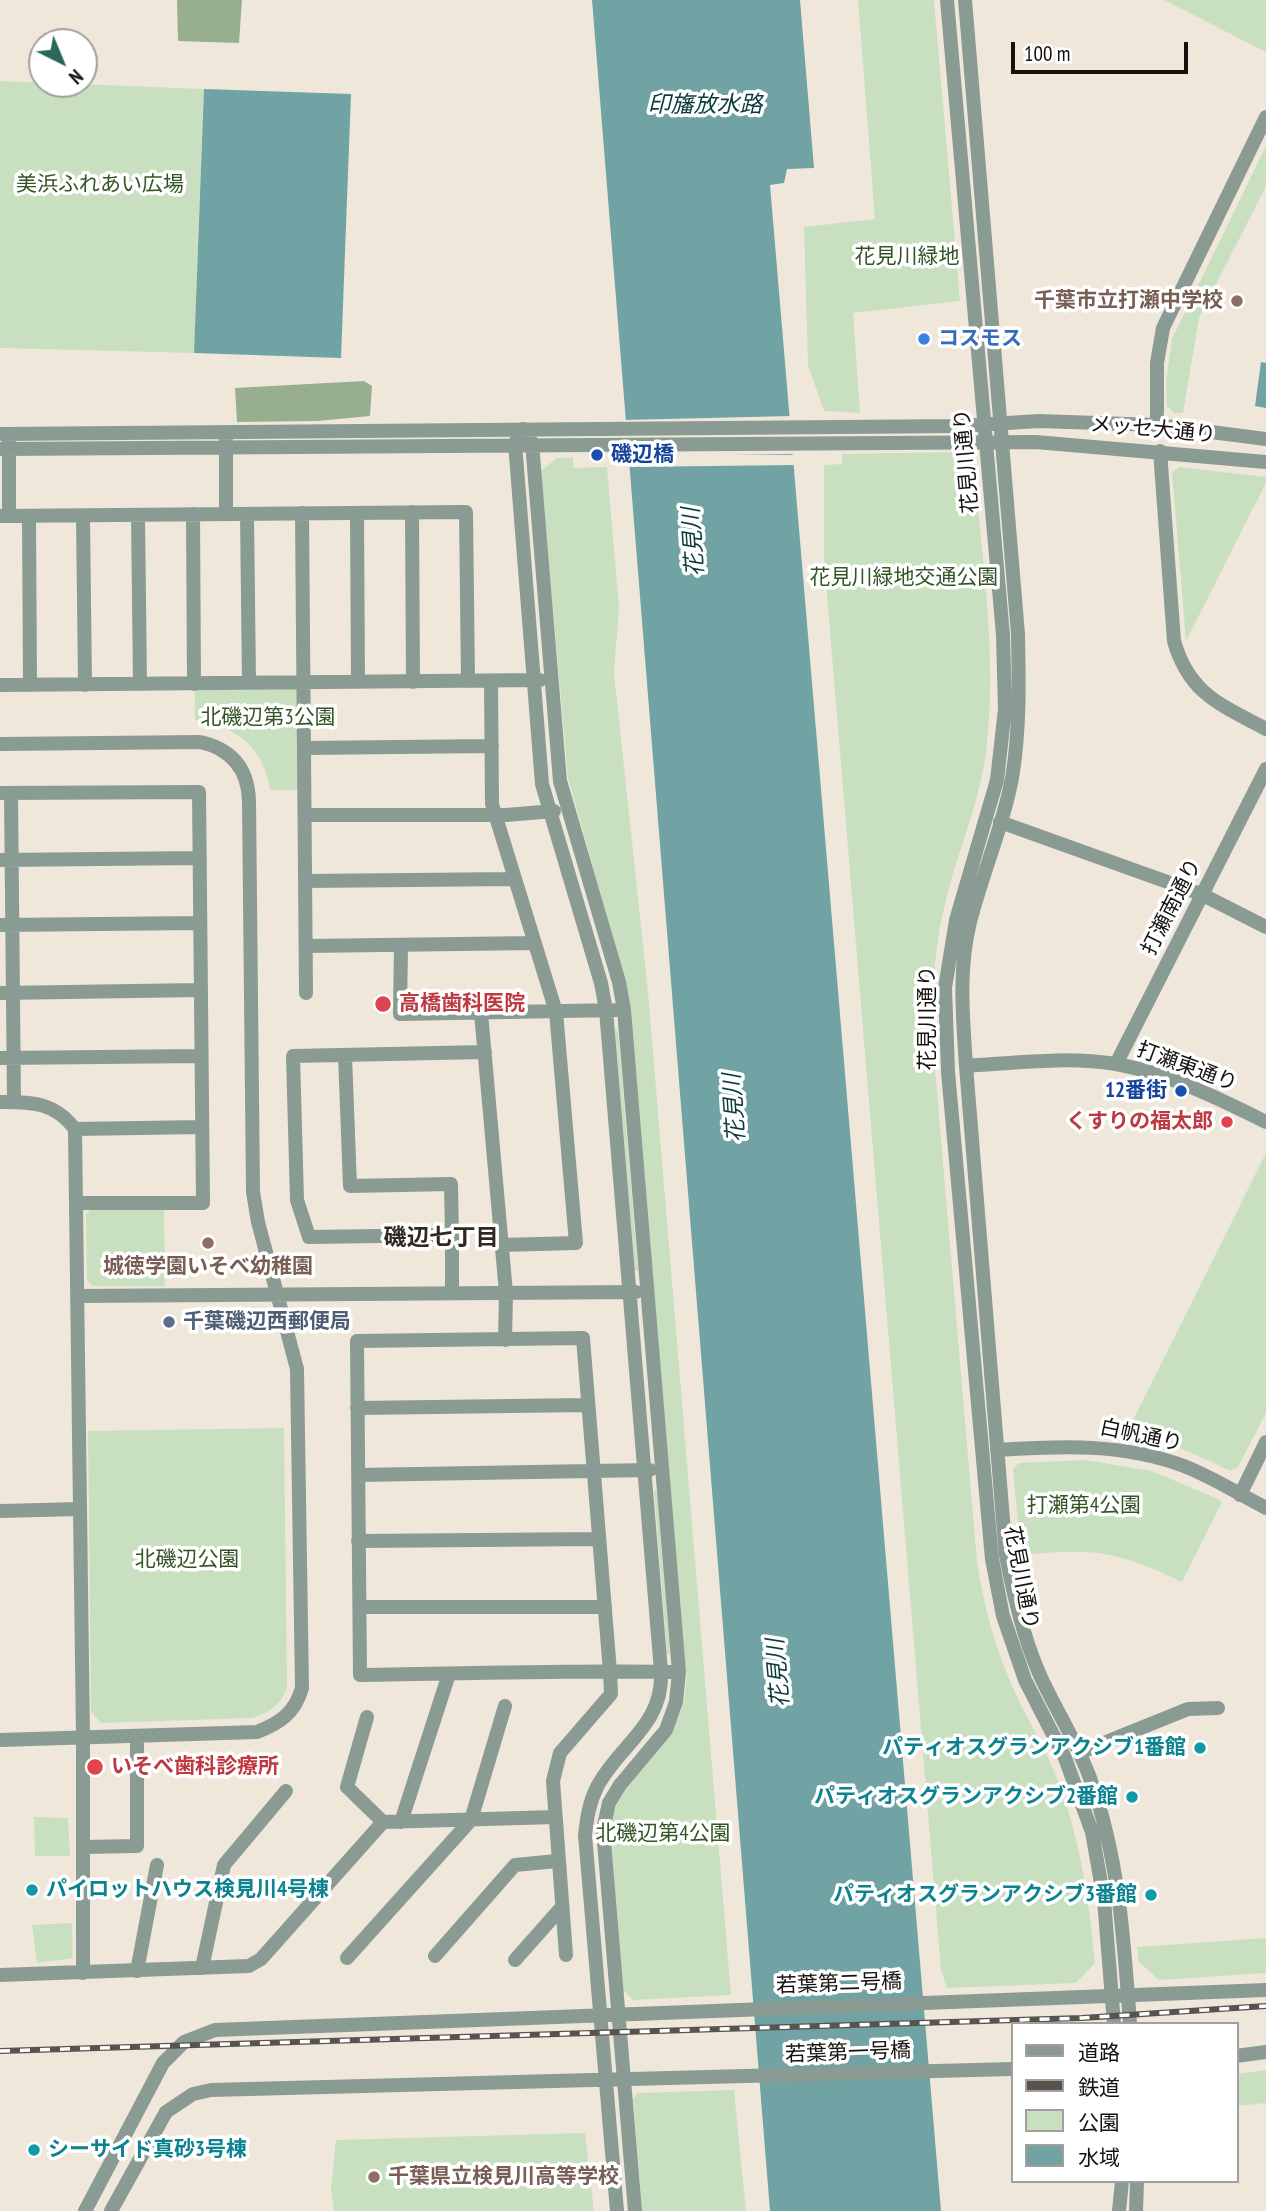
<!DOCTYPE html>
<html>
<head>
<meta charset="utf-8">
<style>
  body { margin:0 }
  #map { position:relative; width:1266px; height:2211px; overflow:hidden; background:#f0e7db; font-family:"PT Sans Narrow","Noto Sans JP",sans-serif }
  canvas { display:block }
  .legend { position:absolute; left:1011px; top:2022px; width:228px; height:161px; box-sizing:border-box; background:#fff; border:2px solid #a1a09f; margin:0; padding:9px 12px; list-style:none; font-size:21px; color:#15120e }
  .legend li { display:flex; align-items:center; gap:14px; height:35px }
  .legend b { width:35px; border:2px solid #a1a09f }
  .north { position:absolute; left:28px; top:28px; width:70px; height:70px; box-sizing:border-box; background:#fff; border:2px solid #a1a09f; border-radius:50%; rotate:137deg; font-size:19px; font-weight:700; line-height:28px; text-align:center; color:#15120e }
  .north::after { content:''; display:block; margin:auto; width:24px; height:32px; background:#296958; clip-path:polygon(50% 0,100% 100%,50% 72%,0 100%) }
  .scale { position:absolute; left:1011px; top:42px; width:177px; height:32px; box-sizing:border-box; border:4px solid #15120e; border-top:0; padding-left:9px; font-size:21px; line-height:24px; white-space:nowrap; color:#15120e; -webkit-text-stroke:5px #fff; paint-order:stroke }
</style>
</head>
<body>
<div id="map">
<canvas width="1266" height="2211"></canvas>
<ul class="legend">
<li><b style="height:9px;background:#899b93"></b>道路</li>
<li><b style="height:9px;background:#58534c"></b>鉄道</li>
<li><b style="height:19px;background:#c9e0c0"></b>公園</li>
<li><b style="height:19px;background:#72a3a4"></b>水域</li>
</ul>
<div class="north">N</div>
<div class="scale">100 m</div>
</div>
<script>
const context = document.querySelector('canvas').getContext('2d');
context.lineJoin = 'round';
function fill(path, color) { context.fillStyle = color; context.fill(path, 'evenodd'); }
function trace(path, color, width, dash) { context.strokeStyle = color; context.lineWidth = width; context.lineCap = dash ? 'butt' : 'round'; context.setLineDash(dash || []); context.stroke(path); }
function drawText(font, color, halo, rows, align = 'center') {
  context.font = font + ' "PT Sans Narrow","Noto Sans JP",sans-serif'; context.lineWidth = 7; context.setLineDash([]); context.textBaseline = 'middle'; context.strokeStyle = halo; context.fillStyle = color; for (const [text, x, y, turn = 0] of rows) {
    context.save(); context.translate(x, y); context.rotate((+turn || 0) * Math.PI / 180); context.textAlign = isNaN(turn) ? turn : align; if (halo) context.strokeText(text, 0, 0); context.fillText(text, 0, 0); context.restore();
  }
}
const green = new Path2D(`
  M858 0H934L960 301 853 313 860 413 824 411 808 365 804 227 875 219Z
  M1164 0H1266V52Z
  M0 81 204 89 194 353 0 348Z
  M1266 146V186L1199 318 1183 413H1174L1167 406 1166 381 1172 339Z
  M959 452 974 466C982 560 998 658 986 752 980 801 959 848 947 896 935 941 932 986 932 1033L977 1562C984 1606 995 1649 1014 1690 1028 1722 1048 1752 1060 1786 1081 1844 1089 1901 1095 1963L1076 1983 947 1988 941 1970 824 559V465L842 464V454Z
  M557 458H573V468L607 467 619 607 614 673 648 992 731 1995 633 2000 623 1990 608 1828C621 1778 671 1751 683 1704 686 1694 686 1682 687 1672L683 1670 628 992 568 778 541 471Z
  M1179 467 1266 477V483L1186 641 1172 473Z
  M195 688H295L299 692 300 790H270C264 748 236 726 195 720Z
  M615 1029 618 1032 638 1271H633L612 1031Z
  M1266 1153V1413L1238 1467 1230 1471C1196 1454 1164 1439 1126 1434Z
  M164 1209 165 1286H93L87 1280 86 1215 90 1210Z
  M284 1428 287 1688C280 1705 270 1713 252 1718L101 1723 91 1712 88 1431Z
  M1085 1460 1152 1471 1220 1500 1221 1504 1182 1582C1115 1550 1094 1548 1021 1555L1013 1469 1019 1463Z
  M654 1489 657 1492 670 1653 667 1655Z
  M34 1817 68 1818 70 1856H35Z
  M72 1923 73 1958 37 1963 32 1925Z
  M1266 1938V1973L1159 1980 1139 1962 1137 1947Z
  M1266 2070V2103L1236 2106V2074Z
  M734 2090 746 2211H642L633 2099 638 2093Z
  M585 2133 594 2211H334L331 2189 336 2140Z`);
const forest = new Path2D(`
  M177 0H242L239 43 178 41Z
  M364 381 372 386 370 416 318 421 237 422 235 388Z`);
const water = new Path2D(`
  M592 0H800L814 168 787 169 784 183 770 185 941 2211H770Z
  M204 89 351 94 341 358 194 353Z
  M1261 362 1266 363V408L1255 406Z`);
const pier = new Path2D(`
  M793 416 796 454 731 455H796L797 465 626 467 622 420Z`);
const minor = new Path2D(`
  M947 0 1003 635 1005 709 997 780 956 920 945 988 948 1072 992 1559 1003 1616 1025 1680 1065 1758 1092 1832 1104 1900 1114 2024
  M965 0 1018 634C1019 683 1020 730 1012 778 1003 827 982 874 970 922 958 970 963 1018 966 1066L1006 1556C1014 1596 1023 1636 1039 1673 1055 1709 1077 1742 1090 1778 1119 1858 1124 1940 1130 2024
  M1157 425V363L1163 328 1266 117
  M0 434 960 426 1039 421 1157 425 1266 439
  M226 439V514
  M9 441V516
  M0 449 1036 442 1266 462
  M1160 451 1174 641C1189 694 1221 705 1266 729
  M412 512 413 682
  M302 513 306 993
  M357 513 358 682
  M193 514 194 684
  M247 514 249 683
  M138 515 140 684
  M0 516 466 512 468 681
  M29 516 30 685
  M83 516 85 685
  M491 681 492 804 556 1012 576 1243 501 1245
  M0 685 540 680
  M0 744 200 742C232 749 248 769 249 801L253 1192 258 1222 297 1369 302 1688C295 1713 280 1723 257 1732L0 1740
  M305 748 492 746
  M0 793 199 792 203 1203H77
  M11 793 14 1102
  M306 815H506L554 811
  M1000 822 1201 894 1266 927
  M0 860 200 858
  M306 881 515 879
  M0 925 200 923
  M401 945 400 1014 616 1010
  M306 946 535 943
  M0 993 201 990
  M481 1013 506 1293 505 1340
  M345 1055 350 1186 451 1184 452 1235
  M0 1058 201 1056
  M1116 1064 1266 769
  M966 1066C1015 1063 1067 1056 1116 1064 1167 1073 1220 1099 1266 1122
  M0 1102C33 1102 54 1102 75 1129L83 1737V1973
  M75 1129 202 1127
  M452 1293V1235L309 1237 297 1200 293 1056 485 1052
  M78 1296 636 1292
  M357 1408 588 1405
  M997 1450C1062 1446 1122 1443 1184 1466 1212 1477 1239 1494 1266 1508
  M358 1475 650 1470
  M1240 1495 1266 1442
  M0 1511 80 1509
  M358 1541 599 1539
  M360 1607H605
  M367 1717 347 1787 383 1822 555 1817
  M1079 1753 1188 1709 1218 1708
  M401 1822 449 1674
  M84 1847 137 1846V1736
  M566 1955 553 1781 560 1753 611 1694 610 1672 583 1338 357 1341 360 1675C463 1674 567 1670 671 1672
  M435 1956 515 1865 557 1861
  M347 1958 471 1820 505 1706
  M515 1960 562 1907
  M202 1968 224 1865 286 1791
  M137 1971 157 1865
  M0 1975 249 1966 261 1959 383 1822
  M1236 2056 1266 2052
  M85 2211 163 2063 184 2042 215 2030 1266 1990
  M111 2211 166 2112 193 2094 211 2090 1012 2069
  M617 2211 585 1835C587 1818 589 1803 597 1787 619 1745 664 1725 661 1671L606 1010 601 983 542 784 515 443 523 429 532 443 560 781 619 982 624 1010 679 1672 676 1702 666 1730 620 1785 609 1803 603 1830 635 2211
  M1119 2211 1122 2181
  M1136 2211 1137 2181`);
const rail = new Path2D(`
  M0 2051 1082 2018 1266 2006`);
const markers = [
  [1237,301,7,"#8d6e63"],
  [924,339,7,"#3f7fe0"],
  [597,455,7,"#1a4fb4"],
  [383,1004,9,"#e0444e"],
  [1181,1091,7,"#1a4fb4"],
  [1227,1122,7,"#e0444e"],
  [208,1243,7,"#8d6e63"],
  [169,1322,7,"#5c6f8a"],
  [1200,1748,7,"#0f9aa8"],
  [95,1767,9,"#e0444e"],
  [1132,1797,7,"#0f9aa8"],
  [32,1890,7,"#0f9aa8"],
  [1151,1895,7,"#0f9aa8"],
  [34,2150,7,"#0f9aa8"],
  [374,2177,7,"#8d6e63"]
];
const parkNames = [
  ["美浜ふれあい広場",100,185],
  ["花見川緑地",907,257],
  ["花見川緑地交通公園",904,578],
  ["北磯辺第3公園",268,718],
  ["打瀬第4公園",1084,1506],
  ["北磯辺公園",187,1560],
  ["北磯辺第4公園",663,1834]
];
const educationNames = [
  ["千葉市立打瀬中学校",1223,301],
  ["城徳学園いそべ幼稚園",208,1267,"center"],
  ["千葉県立検見川高等学校",388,2177,"left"]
];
const shopNames = [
  ["コスモス",938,339]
];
const streetNames = [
  ["メッセ大通り",1153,430,5],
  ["花見川通り",967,461,-95],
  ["打瀬南通り",1172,907,-63],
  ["花見川通り",928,1018,-90],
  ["打瀬東通り",1187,1067,20],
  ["白帆通り",1141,1436,12],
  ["花見川通り",1021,1578,79],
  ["若葉第二号橋",839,1984,-2],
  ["若葉第一号橋",848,2053,-2]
];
const transitNames = [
  ["磯辺橋",611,455],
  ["12番街",1167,1091,"right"]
];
const healthNames = [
  ["高橋歯科医院",399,1004],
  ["くすりの福太郎",1213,1122,"right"],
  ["いそべ歯科診療所",111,1767]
];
const serviceNames = [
  ["千葉磯辺西郵便局",183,1322]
];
const cultureNames = [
  ["パティオスグランアクシブ1番館",1186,1748],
  ["パティオスグランアクシブ2番館",1118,1797],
  ["パイロットハウス検見川4号棟",46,1890,"left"],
  ["パティオスグランアクシブ3番館",1137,1895],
  ["シーサイド真砂3号棟",48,2150,"left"]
];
const waterNames = [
  ["印旛放水路",705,105],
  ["花見川",694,542,-94],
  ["花見川",735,1108,-94],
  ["花見川",779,1673,-95]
];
const neighbourhoodNames = [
  ["磯辺七丁目",441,1238]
];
fill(green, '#c9e0c0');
fill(forest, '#98af8f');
fill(water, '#72a3a4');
fill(pier, '#f0e7db');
trace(minor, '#899b93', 14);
trace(rail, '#58534c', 6);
trace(rail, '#fff', 3.5, [10]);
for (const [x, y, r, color] of markers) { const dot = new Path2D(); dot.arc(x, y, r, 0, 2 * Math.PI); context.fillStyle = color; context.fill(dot); trace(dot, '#fff', 2.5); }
drawText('21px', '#355425', '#fff', parkNames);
drawText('bold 21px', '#785e54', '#fff', educationNames, 'right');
drawText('bold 21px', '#366cbe', '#fff', shopNames, 'left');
drawText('21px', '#15120e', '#fff', streetNames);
drawText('bold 21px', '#164399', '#fff', transitNames, 'left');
drawText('bold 21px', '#be3a42', '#fff', healthNames, 'left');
drawText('bold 21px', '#4e5e75', '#fff', serviceNames, 'left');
drawText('bold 21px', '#0d838f', '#fff', cultureNames, 'right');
drawText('italic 23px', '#0c3c3d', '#fff', waterNames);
drawText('bold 23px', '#2f2920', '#fff', neighbourhoodNames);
</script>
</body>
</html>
